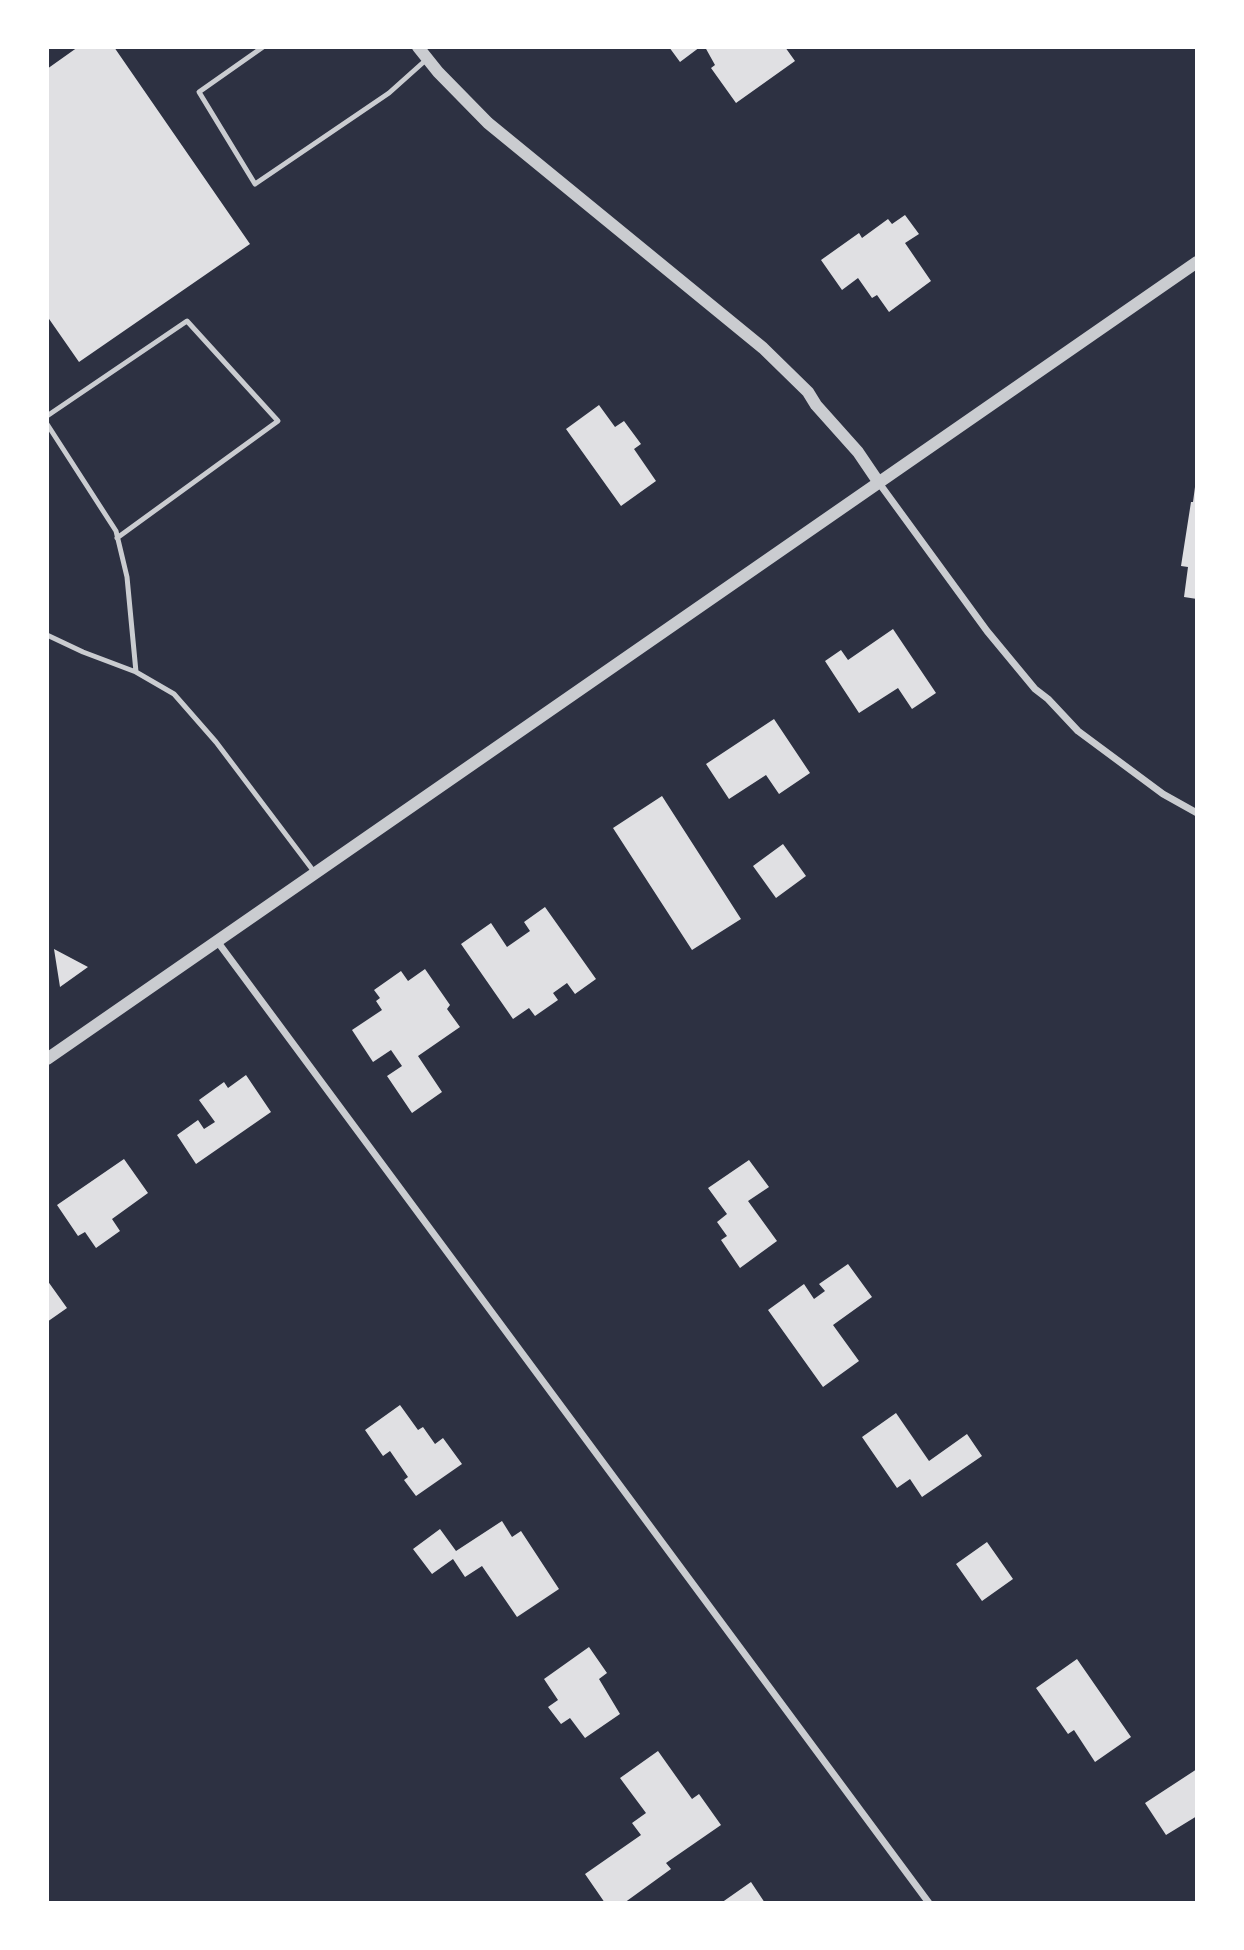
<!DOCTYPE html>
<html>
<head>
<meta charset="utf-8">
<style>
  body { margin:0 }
  #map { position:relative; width:1244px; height:1950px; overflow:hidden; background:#2d3142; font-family:Rubik,sans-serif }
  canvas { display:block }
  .frame { position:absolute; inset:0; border:49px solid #fff; pointer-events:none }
</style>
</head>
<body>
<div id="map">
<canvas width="1244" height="1950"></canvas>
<div class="frame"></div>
</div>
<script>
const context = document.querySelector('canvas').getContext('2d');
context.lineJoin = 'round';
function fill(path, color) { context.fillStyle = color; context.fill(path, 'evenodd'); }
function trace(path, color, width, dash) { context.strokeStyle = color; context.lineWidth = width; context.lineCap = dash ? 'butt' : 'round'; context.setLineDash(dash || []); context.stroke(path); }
const building = new Path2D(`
  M78 47H114L250 244 79 362 47 316V69Z
  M669 47H700L680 62Z
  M705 47H785L795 61 736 103 711 68 715 65Z
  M905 215 919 234 905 243 931 281 889 312 877 295 872 298 858 278 842 290 821 260 859 233 862 238 888 219 892 224Z
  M599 405 615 427 624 421 641 444 634 449 656 481 621 506 566 429Z
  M1195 487H1197V599L1184 597 1188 567 1181 566 1191 502H1193Z
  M893 629 936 693 912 709 898 688 859 713 825 661 841 650 848 660Z
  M774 719 810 773 779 794 766 775 729 799 706 764Z
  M662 796 741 919 692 950 613 828Z
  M783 844 806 876 776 898 753 866Z
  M545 907 596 979 575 994 567 983 553 993 558 1000 535 1016 529 1008 513 1019 461 944 491 923 507 947 530 931 524 922Z
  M54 949 88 967 60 987Z
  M425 969 450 1005 447 1009 460 1027 418 1056 442 1092 412 1113 387 1076 402 1066 391 1050 373 1062 352 1030 382 1010 376 1001 380 998 374 990 401 971 408 981Z
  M246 1075 271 1112 196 1164 177 1135 198 1120 204 1129 215 1122 199 1100 224 1082 228 1088Z
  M124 1159 148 1193 112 1219 120 1231 96 1248 85 1232 78 1236 57 1205Z
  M749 1160 769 1187 748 1201 777 1241 740 1268 721 1240 727 1236 717 1222 727 1214 708 1188Z
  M848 1264 872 1297 833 1325 859 1361 823 1387 768 1310 804 1284 814 1299 825 1291 819 1284Z
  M47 1280 67 1308 47 1322Z
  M400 1405 418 1430 423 1427 435 1444 443 1438 462 1464 416 1496 404 1480 408 1477 390 1451 383 1456 365 1430Z
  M896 1413 929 1461 967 1434 982 1456 922 1497 910 1479 897 1488 862 1437Z
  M502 1521 512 1537 521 1531 559 1589 517 1617 482 1566 465 1577 453 1559 432 1574 413 1549 440 1529 456 1551Z
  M987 1542 1013 1579 982 1601 956 1564Z
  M589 1647 607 1673 599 1679 620 1714 585 1738 570 1718 561 1724 548 1707 558 1700 544 1679Z
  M1077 1659 1131 1737 1095 1762 1074 1730 1068 1734 1036 1688Z
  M658 1751 692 1799 699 1794 721 1825 666 1863 671 1869 624 1903H605L585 1874 641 1835 632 1823 646 1813 620 1778Z
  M1197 1769V1816L1166 1835 1145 1803Z
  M751 1882 765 1903H721Z`);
const service = new Path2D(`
  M263 47 199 92 255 184 389 93 427 59
  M47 416 187 321 278 421 117 538
  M47 424 116 531 127 577 136 672
  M47 635 83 652 136 672 174 694 216 742 315 873`);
const minor = new Path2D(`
  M879 483 987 631 1035 689 1048 699 1078 731 1163 794 1197 813
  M217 941 929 1903`);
const tertiary = new Path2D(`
  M418 47 438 72 488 123 763 348 808 392 816 405 858 452 879 483
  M47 1059 1197 262`);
fill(building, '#e0e0e3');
trace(service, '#caccd0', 5);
trace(minor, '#caccd0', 7);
trace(tertiary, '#caccd0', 12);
</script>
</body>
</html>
